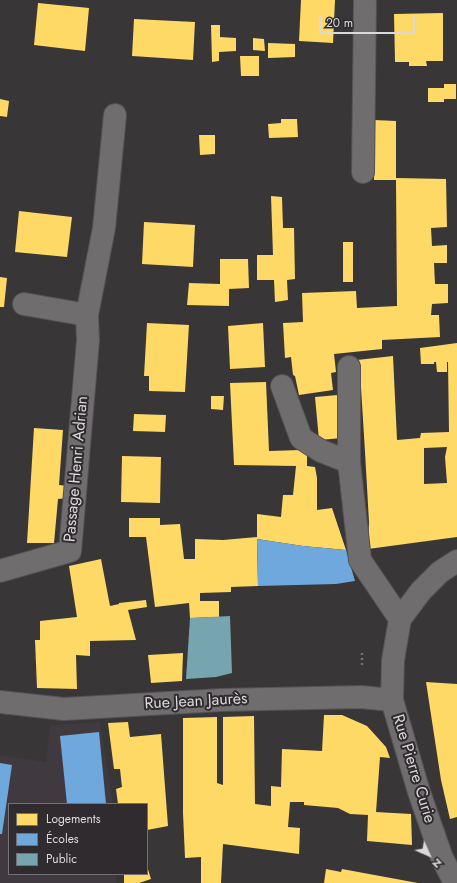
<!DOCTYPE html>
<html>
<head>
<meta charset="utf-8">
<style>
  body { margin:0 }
  #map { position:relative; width:457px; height:883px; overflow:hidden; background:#383637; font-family:Jost,sans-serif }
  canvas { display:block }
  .legend { position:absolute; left:8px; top:803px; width:140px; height:72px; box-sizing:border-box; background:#2f2b2e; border:1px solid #747174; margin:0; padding:5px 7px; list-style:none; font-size:12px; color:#dcd9dc }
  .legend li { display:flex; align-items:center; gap:8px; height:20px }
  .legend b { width:20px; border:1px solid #747174 }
  .north { position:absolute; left:409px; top:835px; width:40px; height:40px; -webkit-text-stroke:3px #2f2b2e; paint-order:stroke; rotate:135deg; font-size:11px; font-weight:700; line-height:16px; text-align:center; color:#dcd9dc }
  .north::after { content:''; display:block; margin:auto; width:14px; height:18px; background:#dcd9dc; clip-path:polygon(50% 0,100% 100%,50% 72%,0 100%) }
  .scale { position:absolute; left:319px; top:16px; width:96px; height:18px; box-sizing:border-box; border:2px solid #dcd9dc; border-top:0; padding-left:5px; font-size:12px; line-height:14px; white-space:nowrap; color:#dcd9dc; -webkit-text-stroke:3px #2f2b2e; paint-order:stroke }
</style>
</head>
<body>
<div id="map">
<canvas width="457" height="883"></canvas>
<ul class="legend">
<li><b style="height:11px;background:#ffd966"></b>Logements</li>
<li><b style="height:11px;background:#6fa8dc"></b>Écoles</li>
<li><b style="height:11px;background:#76a5af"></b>Public</li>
</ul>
<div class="north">N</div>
<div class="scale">20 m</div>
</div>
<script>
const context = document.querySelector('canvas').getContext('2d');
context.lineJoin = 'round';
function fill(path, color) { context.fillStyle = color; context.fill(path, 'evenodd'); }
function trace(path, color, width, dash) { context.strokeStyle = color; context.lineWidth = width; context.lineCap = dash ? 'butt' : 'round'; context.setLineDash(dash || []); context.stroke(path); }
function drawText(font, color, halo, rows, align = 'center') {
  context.font = font + ' Jost,sans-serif'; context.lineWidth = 4; context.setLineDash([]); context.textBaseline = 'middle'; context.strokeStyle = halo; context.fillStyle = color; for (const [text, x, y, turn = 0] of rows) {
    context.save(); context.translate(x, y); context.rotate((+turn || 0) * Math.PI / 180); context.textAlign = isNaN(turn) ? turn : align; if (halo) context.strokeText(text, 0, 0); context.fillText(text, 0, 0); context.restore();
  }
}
const built = new Path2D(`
  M100 722 113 804H9V874H116V883H0V755L46 762 50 725Z`);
const homes = new Path2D(`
  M301 0H335L333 43 299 41Z
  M38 3 89 8 85 51 34 45Z
  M443 13V61H426L427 66H409V62H395L394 14Z
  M134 19 195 22 193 60 132 56Z
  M211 25H220V37L236 38V51L219 52V61L212 62Z
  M253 38 264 39 265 51 253 50Z
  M268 43 295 44V57L268 58Z
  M240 56H259V76H241Z
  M444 84H456V99H444V102H428V88H444Z
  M0 99 9 101 7 117 0 116Z
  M281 119H297L298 137 269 138 268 124 281 123Z
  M374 120 396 121V178L446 179 447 227 431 228 432 246 447 245V263H434L435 284H448V303L432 304 431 315H439L440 337 382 340V349L334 354 336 372 331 373 333 390 299 395 295 376 293 375 291 357 285 358 283 323 303 322 302 293 356 291 357 308 397 306 396 180H374Z
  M199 135H215V154L200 155Z
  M271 196 282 197 283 228H294L295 279 287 280 288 300 275 302 274 280H257V255H273Z
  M19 211 72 217 67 257 15 252Z
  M144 222 195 225 193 267 142 264Z
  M343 242H353V282H343Z
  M220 259H248L249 288 229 289V306L187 305 189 283 220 284Z
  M0 277 7 278 4 307H0Z
  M147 323 189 325 185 392 149 391V376H144Z
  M263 323 265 367 230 369 228 326Z
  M457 343V537L368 549 369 522 365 452 360 371 357 360 393 356 397 440 420 438 421 433 449 432 448 362H447V372H437L436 362H434V364H421L420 348ZM447 447 445 457 447 483 424 484V448Z
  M266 382 269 451 301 450 307 455V466L315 467 317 478V510L332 508 346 550 303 546 257 539 258 586 231 587V592L200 593V601H219V617L190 618 189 603 155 607 146 537H129V518H160V525L180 524 184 559H195V539L223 540 257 537V514L281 517 283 495H293L296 466 234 465 230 383Z
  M338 395 342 438 319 440 315 397Z
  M211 396H224L223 410 211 409Z
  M134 414 166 415 165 432 133 431Z
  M34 428 63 430 59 485 68 486 67 498 58 499 54 543H27Z
  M122 456 161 457 160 503 121 502Z
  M101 559 110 606 119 604V603L146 600 147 607 128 610 136 640 90 641V656L76 655 77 689 37 688 35 640H40V621L77 617 69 566Z
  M183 653 182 681 151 683 148 655Z
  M426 682 457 684V817L450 819 441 780Z
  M324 715H342L367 726 386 747 390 758 380 757 376 812 411 814 412 845 367 841 368 815 350 814 338 808 304 805V802H290L288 827 300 828 299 854 223 844 221 883H201V857L185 858 183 813V718L217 717V783L223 785V717L254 716 255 804 271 806V786L281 787 282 749 322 751Z
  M128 722 130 737 161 734 168 826 147 830V804H118L116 789 122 787 120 769H114L108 723Z
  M147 866 151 879 139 883H124V874H147Z
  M326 869 341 872 342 869 418 883H324Z`);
const schools = new Path2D(`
  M257 539 303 546 346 550 355 581 336 584 258 586Z
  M99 732 106 804H67L60 736Z
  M0 763 12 765 2 834H0Z`);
const public = new Path2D(`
  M230 616 232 673 216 677 186 679 190 618Z`);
const path = new Path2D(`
  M362 665V653`);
const minor = new Path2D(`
  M363 172 365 0
  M87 315 104 228 115 115
  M349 367V462
  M282 386 301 438 321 451 349 462 360 560 400 619
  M0 571 70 551 88 340 87 315 24 304
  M0 702 64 709 221 700 361 697 392 700
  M455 883 442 858 419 792 392 700 393 660 400 619 421 591 440 572 457 561`);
const streetNames = [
  ["Passage Henri Adrian",77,469,-85],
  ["Rue Jean Jaurès",196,702,-3],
  ["Rue Pierre Curie",413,769,73]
];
fill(built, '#413940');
fill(homes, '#ffd966');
fill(schools, '#6fa8dc');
fill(public, '#76a5af');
trace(minor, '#555255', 24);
trace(path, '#747374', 2.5, [2, 3]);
trace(minor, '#6f6d6e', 22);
drawText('16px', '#dcd9dc', '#2f2b2e', streetNames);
</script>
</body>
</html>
